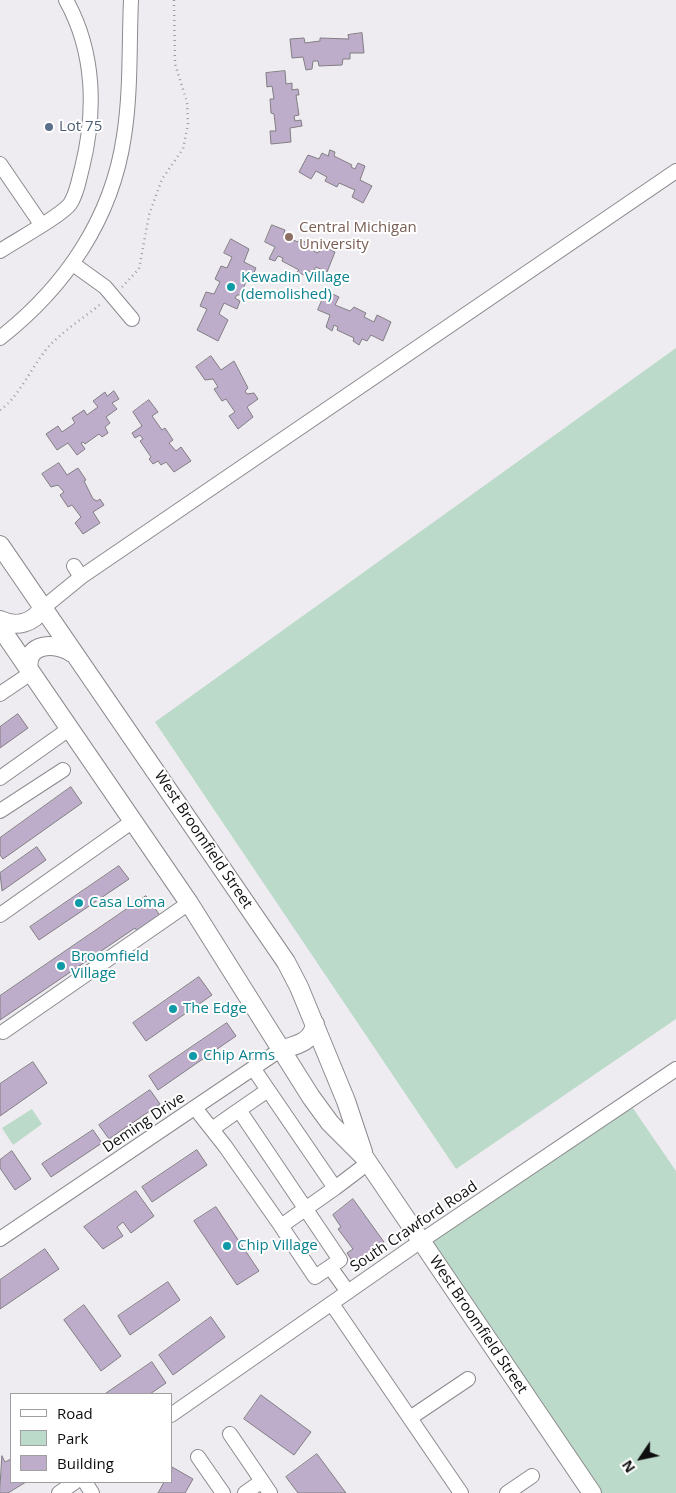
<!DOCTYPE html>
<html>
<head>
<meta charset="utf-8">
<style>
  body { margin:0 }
  #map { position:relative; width:676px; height:1493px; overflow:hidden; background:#eeecf1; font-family:"Open Sans",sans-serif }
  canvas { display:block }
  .legend { position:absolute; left:10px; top:1393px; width:162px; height:90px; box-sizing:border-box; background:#fff; border:1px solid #9f9f9f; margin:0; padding:6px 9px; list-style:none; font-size:15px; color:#0e0e0f }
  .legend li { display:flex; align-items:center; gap:10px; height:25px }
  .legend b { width:25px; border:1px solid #9f9f9f }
  .north { position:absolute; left:616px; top:1433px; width:50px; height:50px; -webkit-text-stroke:4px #fff; paint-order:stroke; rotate:236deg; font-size:14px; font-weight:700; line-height:20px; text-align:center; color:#0e0e0f }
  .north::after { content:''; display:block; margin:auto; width:18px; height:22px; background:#0e0e0f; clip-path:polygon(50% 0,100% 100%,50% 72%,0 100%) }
</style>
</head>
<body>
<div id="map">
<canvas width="676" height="1493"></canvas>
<ul class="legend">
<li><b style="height:6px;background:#fff"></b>Road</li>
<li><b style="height:14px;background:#bcdaca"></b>Park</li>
<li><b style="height:14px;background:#beadca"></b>Building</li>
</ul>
<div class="north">N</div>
</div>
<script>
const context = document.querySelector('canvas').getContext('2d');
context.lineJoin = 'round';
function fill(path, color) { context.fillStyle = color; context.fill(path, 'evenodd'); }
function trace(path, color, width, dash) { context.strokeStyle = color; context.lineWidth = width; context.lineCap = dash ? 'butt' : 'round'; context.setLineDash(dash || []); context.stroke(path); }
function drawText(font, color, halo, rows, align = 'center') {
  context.font = font + ' "Open Sans",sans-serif'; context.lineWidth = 4; context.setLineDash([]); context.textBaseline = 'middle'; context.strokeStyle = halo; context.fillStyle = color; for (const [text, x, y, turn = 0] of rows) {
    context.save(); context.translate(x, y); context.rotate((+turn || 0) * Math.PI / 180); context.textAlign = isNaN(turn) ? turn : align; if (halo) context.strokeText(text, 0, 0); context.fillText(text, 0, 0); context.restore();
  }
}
const green = new Path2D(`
  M676 348V1019L456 1169 155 722Z
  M628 1101 676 1171V1493H595L423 1238Z
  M32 1109 42 1124 13 1145 2 1128Z`);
const building = new Path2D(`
  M362 33 364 53H350V59H343L342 65 319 66 318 61H313L312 69 306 70 303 57 292 58 290 39 304 38 305 43 320 41V38L349 39 348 35Z
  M285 71 286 84 292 83V90L298 89 299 95H296L299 115 294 116 295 121 301 120 302 126 290 128 291 142 271 144 270 131H276L274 114 271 113 270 99H274L272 86 267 87 266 73Z
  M330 150 335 152 334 156 352 165 351 167 355 169 358 163 365 166 360 180 372 186 363 203 352 197 355 190 339 183 337 187 325 181 327 177 316 171 311 179 299 172 308 155 319 159 322 153 328 156Z
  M272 225 285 230 283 236 298 242 299 239 312 245 311 249 317 253 325 247 335 252 327 272 316 267 312 273 307 270 304 275 297 272 299 270 282 261 283 258 278 256 275 261 269 259 275 247 265 242Z
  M231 239 249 249 244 262 256 268 250 282 247 280 240 295H237L235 298 240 301 237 309 224 303 219 314 228 320 218 341 197 330 207 309 200 306 206 292 214 294 220 282 215 279 221 266 227 268 232 257 224 253Z
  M326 291 339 297 335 305 350 311 354 307 366 313 364 317 374 322 377 315 391 322 383 341 371 335 367 341 362 339 359 345 353 341 354 338 337 330 338 327 334 325 332 331 326 327 330 315 318 310Z
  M211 356 221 370 234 361 248 388 245 391 247 394 254 393 258 399 247 407 253 417 238 429 229 416 235 412 226 399 222 401 214 389 218 387 213 379 205 380 196 367Z
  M114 391 119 399 112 403 117 409 106 417 110 423 105 427 108 433 102 437 99 434 85 444 83 442 81 443 85 449 77 455 68 443 57 450 46 434 58 426 62 432 75 423 72 418 84 410 87 415 98 407 93 401 105 392 107 396Z
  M149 400 158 412 152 416 162 430 165 428 173 440 169 443 176 451 181 447 191 461 174 472 166 462 161 465 158 461 153 464 149 459 151 457 140 441 143 439 140 435 135 438 132 433 142 426 133 412Z
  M59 463 67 475 78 468 86 480 84 481 93 499 97 501 100 499 104 505 93 512 100 523 83 534 75 523 81 517 72 505 68 507 60 495 64 492 58 485 51 487 42 474Z
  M18 714 28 728 0 748V727Z
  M71 787 82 803 3 859 0 855V838Z
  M37 847 46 860 2 891 0 873Z
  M119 866 129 879 39 940 30 927Z
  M146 896 164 921 141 937 135 928 0 1020V996Z
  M199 977 212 995 146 1041 133 1023Z
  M227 1023 236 1036 158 1090 149 1076Z
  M33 1062 47 1083 0 1116V1084Z
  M150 1090 160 1104 109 1139 99 1125Z
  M93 1130 102 1143 51 1177 42 1164Z
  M197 1150 207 1165 152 1202 142 1187Z
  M12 1151 31 1179 15 1190 0 1168V1160Z
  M136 1191 154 1216 131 1233 123 1222 117 1227 123 1236 103 1249 84 1227Z
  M353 1199 384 1242 355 1265 347 1253 353 1249 338 1229 341 1227 333 1215Z
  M216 1207 259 1271 237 1285 194 1221Z
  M45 1249 59 1269 0 1309V1280Z
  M168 1282 180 1300 130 1335 118 1316Z
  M84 1305 121 1356 101 1371 64 1320Z
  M211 1317 225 1337 173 1375 159 1355Z
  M152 1362 166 1383 150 1394H105Z
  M261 1395 311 1432 294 1455 244 1419Z
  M317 1454 346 1493H298L286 1477Z
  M2 1456 5 1462 11 1459V1482H26L8 1493H0Z
  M172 1467 193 1479 185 1493H158L164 1482H171Z`);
const path = new Path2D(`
  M122 287 139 269 149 215 162 179 183 149 188 124 187 102 175 64 174 0
  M0 410C19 398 33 363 51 344 66 329 86 316 102 303`);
const minor = new Path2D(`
  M0 164 41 224
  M0 251C15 241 61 216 70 204 77 194 79 179 82 168 96 112 95 52 66 0
  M73 264 105 287 132 319
  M0 338C65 287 112 219 124 136 131 92 129 45 131 0
  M74 566 81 577
  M43 608 81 577 676 171
  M0 694 31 673
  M0 778 69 729
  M0 811 63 770
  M0 915 133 821
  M3 1032 189 903
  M253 1068 335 1188 368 1163
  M195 1108 225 1146 281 1226 335 1188
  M239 1110 268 1090
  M212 1129 239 1110 340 1260 315 1277 281 1226
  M0 1239 280 1050
  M330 1267 348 1292
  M332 1304 461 1493
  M171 1415 421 1241 676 1069
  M410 1418 468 1379
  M230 1434 262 1481
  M198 1457 223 1493
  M85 1482 92 1493
  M59 1493 75 1482
  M245 1493 262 1481 270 1493
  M507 1493 532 1476`);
const major = new Path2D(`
  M0 545 286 962 299 987 346 1101 363 1152
  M0 620C17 628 33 623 43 608
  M0 627 189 903 311 1097 330 1123 365 1158 592 1493
  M29 670C24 641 58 642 74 654
  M280 1050C296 1045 312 1043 315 1024`);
const markers = [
  [49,127,5,"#5c6f8a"],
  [289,237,5,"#8d6e63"],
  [231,287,5,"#0f9aa8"],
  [79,903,5,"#0f9aa8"],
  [61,966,5,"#0f9aa8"],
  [173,1009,5,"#0f9aa8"],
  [193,1056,5,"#0f9aa8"],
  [227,1246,5,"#0f9aa8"]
];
const serviceNames = [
  ["Lot 75",59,127]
];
const educationNames = [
  ["Central Michigan",299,228],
  ["University",299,245]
];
const cultureNames = [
  ["Kewadin Village",241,278],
  ["(demolished)",241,295],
  ["Casa Loma",89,903],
  ["Broomfield",71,957],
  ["Village",71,974],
  ["The Edge",183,1009],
  ["Chip Arms",203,1056],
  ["Chip Village",237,1246]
];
const streetNames = [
  ["West Broomfield Street",203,840,56],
  ["Deming Drive",144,1123,-34],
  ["South Crawford Road",414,1227,-34],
  ["West Broomfield Street",478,1325,56]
];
fill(green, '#bcdaca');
fill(building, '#beadca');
trace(building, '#817e82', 1);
trace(minor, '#8c8a8e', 16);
trace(major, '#8c8a8e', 20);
trace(path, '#9e9ca0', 2.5, [1, 4]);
trace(minor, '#fff', 14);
trace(major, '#fff', 18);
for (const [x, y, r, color] of markers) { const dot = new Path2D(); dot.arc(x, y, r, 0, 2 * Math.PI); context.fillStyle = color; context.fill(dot); trace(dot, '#fff', 2); }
drawText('15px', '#4e5e75', '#fff', serviceNames, 'left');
drawText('15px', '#785e54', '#fff', educationNames, 'left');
drawText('15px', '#0d838f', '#fff', cultureNames, 'left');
drawText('15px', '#0e0e0f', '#fff', streetNames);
</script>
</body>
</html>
